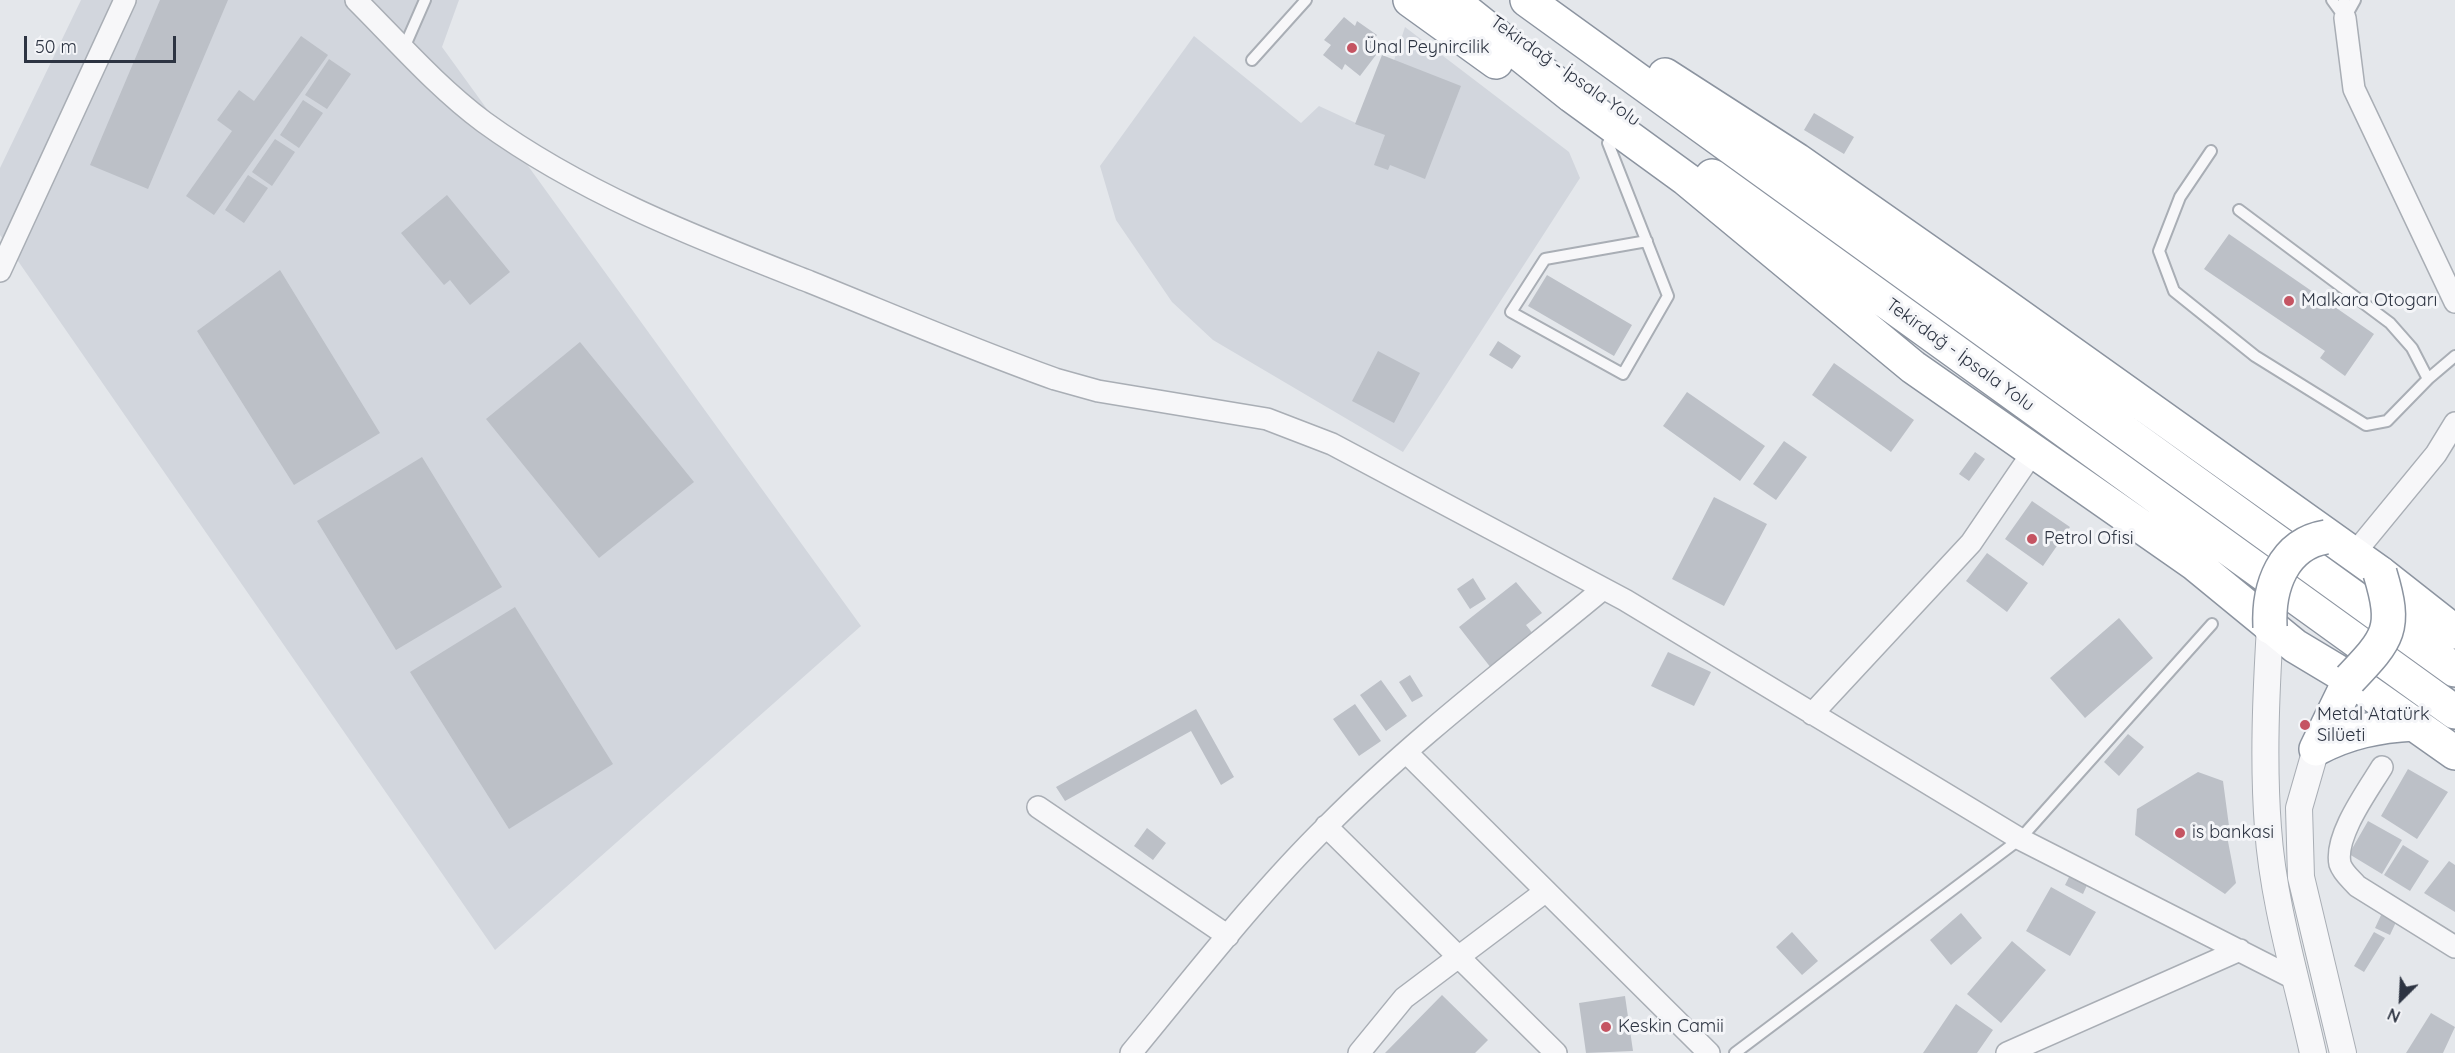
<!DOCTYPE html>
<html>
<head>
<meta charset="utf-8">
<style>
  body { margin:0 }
  #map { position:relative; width:2455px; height:1053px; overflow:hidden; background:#e4e7eb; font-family:Quicksand,sans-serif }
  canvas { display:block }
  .north { position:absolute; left:2371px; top:969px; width:60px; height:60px; -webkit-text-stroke:4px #f4f5f8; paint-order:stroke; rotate:204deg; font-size:16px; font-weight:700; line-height:24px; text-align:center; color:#2d3442 }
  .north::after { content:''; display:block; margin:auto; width:21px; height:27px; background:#2d3442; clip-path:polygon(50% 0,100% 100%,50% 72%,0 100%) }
  .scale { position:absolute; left:24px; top:36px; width:152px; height:27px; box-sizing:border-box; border:3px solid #2d3442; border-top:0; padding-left:8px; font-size:18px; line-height:21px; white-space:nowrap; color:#2d3442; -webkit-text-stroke:4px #f4f5f8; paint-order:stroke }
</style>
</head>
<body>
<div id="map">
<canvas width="2455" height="1053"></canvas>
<div class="north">N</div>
<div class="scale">50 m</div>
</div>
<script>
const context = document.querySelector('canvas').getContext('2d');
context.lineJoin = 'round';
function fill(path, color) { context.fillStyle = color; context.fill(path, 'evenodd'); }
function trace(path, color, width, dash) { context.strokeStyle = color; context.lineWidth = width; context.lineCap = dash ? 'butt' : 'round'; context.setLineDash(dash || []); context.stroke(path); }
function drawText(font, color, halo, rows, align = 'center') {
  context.font = font + ' Quicksand,sans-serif'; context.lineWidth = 6; context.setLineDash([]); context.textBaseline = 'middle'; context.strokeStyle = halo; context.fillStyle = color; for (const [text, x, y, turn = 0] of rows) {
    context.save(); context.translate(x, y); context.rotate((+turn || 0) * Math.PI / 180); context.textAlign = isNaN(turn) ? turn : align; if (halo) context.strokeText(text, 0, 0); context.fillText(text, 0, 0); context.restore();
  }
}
const built = new Path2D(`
  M81 0H459L442 47 861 626 495 950 0 235V168Z
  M1405 27 1569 152 1580 178 1403 452 1213 340 1172 302 1116 220 1100 166 1194 36 1301 123 1319 106 1371 130Z`);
const building = new Path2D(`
  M160 0H228L148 189 90 165Z
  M1344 17 1355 26 1357 21 1377 35 1370 44 1379 51 1360 76 1345 64 1342 70 1323 55 1331 45 1324 40Z
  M301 36 328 55 214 215 186 196 232 131 217 120 239 90 254 101Z
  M1382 55 1461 86 1425 179 1390 165 1388 170 1374 165 1385 135 1355 124Z
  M329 59 351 74 327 109 305 95Z
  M303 100 323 113 299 148 280 135Z
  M1814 113 1854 137 1844 154 1804 130Z
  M275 139 295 152 272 186 252 172Z
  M248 175 268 188 244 223 225 210Z
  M447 195 510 272 470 305 450 280 444 285 401 233Z
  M2229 234 2374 334 2345 376 2320 358 2325 351 2204 269Z
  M280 270 380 433 294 485 197 331Z
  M1547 275 1632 325 1614 356 1528 306Z
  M1498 341 1521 356 1512 369 1489 355Z
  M580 342 694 482 599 558 486 419Z
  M1378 351 1420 373 1394 423 1352 401Z
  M1834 363 1914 420 1891 452 1812 395Z
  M1687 392 1765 446 1740 481 1663 426Z
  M1784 441 1807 457 1776 500 1753 484Z
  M1975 452 1985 459 1969 481 1959 474Z
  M422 457 502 587 396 650 317 521Z
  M1714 497 1767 524 1724 606 1672 579Z
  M2032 501 2070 527 2043 566 2005 539Z
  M1987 553 2028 583 2007 612 1966 581Z
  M1473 578 1486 599 1470 609 1457 589Z
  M1516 582 1542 613 1526 625 1534 635 1491 668 1459 627Z
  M515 607 613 764 509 829 410 672Z
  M2119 618 2153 658 2085 718 2050 678Z
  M1668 652 1711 672 1694 706 1651 686Z
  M1410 675 1423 696 1412 702 1399 682Z
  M1381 680 1407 716 1386 731 1360 695Z
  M1355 704 1381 741 1359 756 1333 719Z
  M1196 709 1234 777 1221 785 1191 731 1065 801 1056 787Z
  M2128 734 2144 747 2119 776 2104 762Z
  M2408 769 2448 792 2417 839 2381 816Z
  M2198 772 2223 781 2229 826 2226 831 2236 883 2225 894 2135 835 2137 809Z
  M2368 821 2402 840 2382 874 2349 854Z
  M1147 828 1166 843 1153 860 1134 846Z
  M2403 845 2429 861 2410 891 2384 875Z
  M2449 861 2455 865V912L2424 893Z
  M2070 875 2088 883 2083 894 2065 885Z
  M2051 887 2096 912 2070 956 2026 931Z
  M1961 913 1982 938 1951 965 1930 940Z
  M2382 913 2397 920 2390 935 2375 928Z
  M1792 932 1818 961 1802 975 1776 947Z
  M2374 932 2385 938 2364 972 2354 966Z
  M2012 941 2046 970 2001 1023 1967 994Z
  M1442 995 1488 1040 1475 1053H1385Z
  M1625 996 1633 1051 1586 1053 1579 1003Z
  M1956 1004 1993 1030 1977 1053H1923Z
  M2431 1013 2455 1027 2443 1053H2406Z`);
const service = new Path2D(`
  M2332 0 2345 18
  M2344 0 2345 18
  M2345 18 2355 0
  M404 48 425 0
  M1252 60 1306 0
  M1608 143 1668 296 1623 374 1511 312 1545 259 1647 241
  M2211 151 2180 197 2159 251 2174 291 2255 356 2366 425 2387 421 2428 379 2455 356
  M2239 210 2390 323 2412 348 2428 379
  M1735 1053 2020 839 2212 624`);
const minor = new Path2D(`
  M356 0C398 42 437 87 484 122 583 194 698 238 810 282 892 315 973 350 1055 379L1098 391 1267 419 1332 444 1625 600 2020 839 2297 980
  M2345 18 2354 89 2455 302
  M0 271 125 0
  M2353 555 2436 454 2455 423
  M1812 714 1971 543 2033 452
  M1407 753 1709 1053
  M2382 767C2368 790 2334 836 2340 864 2343 873 2351 879 2357 886L2455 947
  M1038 807 1228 936
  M1326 826 1556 1053
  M1131 1053C1194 977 1256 896 1327 826 1412 740 1510 666 1603 589
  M1359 1053 1404 998 1546 891
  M2007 1053 2240 950`);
const tertiary = new Path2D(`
  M2270 627C2266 694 2263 762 2268 828 2273 903 2297 980 2313 1053
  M2316 749 2299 808 2301 877 2343 1053`);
const trunk = new Path2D(`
  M1410 0 1496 62
  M1452 0 1572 96 1686 179 1913 367 2195 564 2295 646 2350 679 2455 753
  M1527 0 2455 670
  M1665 75 1797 160 1997 300 2380 573 2455 632
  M1712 176 2455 712
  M2316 749C2348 732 2378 726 2414 724
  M2316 749 2350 679`);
const trunkBridge = new Path2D(`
  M2270 627C2268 587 2283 544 2326 537
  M2350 679C2389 638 2397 629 2380 573`);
const markers = [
  [1352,48,6,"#c55462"],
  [2289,301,6,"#c55462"],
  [2032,539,6,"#c55462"],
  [2305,725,6,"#c55462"],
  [2180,833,6,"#c55462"],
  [1606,1027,6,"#c55462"]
];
const poiNames = [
  ["Ünal Peynircilik",1364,48],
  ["Malkara Otogarı",2301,301],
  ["Petrol Ofisi",2044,539],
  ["Metal Atatürk",2317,715],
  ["Silüeti",2317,736],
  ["is bankasi",2192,833],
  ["Keskin Camii",1618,1027]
];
const streetNames = [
  ["Tekirdağ - İpsala Yolu",1565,71,35],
  ["Tekirdağ - İpsala Yolu",1960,355,36]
];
fill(built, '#d2d6dd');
fill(building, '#bcc0c7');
trace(service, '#a9aeb5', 14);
trace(minor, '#a9aeb5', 24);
trace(tertiary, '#a9aeb5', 28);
trace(trunk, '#8c94a0', 36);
trace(service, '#f7f7f9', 10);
trace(minor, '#f7f7f9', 21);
trace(tertiary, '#f7f7f9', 26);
trace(trunk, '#fff', 33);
trace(trunkBridge, '#8c94a0', 36, []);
trace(trunkBridge, '#fff', 33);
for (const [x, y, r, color] of markers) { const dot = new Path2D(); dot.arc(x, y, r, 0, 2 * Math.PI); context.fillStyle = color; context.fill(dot); trace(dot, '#f4f5f8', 2); }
drawText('18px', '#2d3442', '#f4f5f8', poiNames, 'left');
drawText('18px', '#2d3442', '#f4f5f8', streetNames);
</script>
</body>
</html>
